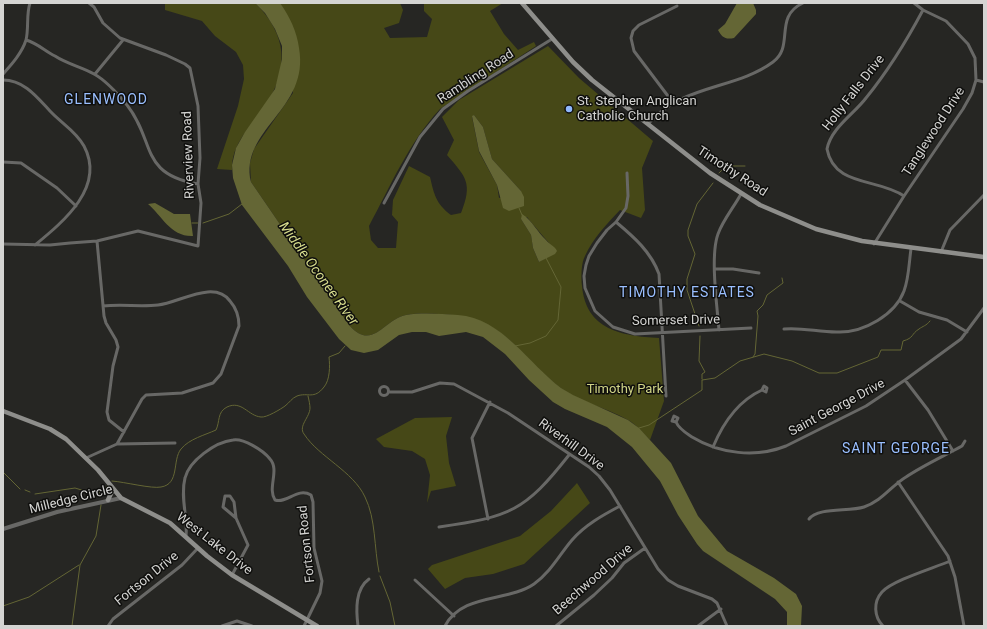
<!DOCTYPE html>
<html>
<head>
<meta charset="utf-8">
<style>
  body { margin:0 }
  #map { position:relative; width:987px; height:629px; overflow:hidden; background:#262623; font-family:Roboto,sans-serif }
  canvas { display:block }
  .frame { position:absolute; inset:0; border:4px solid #d4d4d2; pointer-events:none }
</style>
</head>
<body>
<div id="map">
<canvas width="987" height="629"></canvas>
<div class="frame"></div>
</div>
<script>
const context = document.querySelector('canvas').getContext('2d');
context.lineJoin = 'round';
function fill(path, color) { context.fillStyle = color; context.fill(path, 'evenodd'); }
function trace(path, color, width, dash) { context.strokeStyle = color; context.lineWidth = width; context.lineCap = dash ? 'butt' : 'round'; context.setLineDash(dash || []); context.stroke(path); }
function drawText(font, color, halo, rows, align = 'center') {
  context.font = font + ' Roboto,sans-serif'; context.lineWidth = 3; context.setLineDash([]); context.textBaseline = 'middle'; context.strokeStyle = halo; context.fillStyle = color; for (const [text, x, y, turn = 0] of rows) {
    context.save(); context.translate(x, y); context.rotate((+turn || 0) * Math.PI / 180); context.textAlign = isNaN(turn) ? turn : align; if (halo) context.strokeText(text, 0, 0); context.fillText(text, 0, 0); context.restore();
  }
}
const green = new Path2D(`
  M165 3H255C287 34 290 69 265 106 251 126 231 144 232 170L217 169 238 106 244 79 243 65 236 52 215 36 202 21 165 10Z
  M280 3H400L403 10 399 23 384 28 390 38 427 37 432 19 424 11V3H503L490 11 504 34 518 50 534 42 536 46 440 109C409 142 390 187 369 226L371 240 378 248H396L398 222 392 215 393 200 409 166 430 177C434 194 436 204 451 215L461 213C473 183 466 177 447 155L454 140 442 117 459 100 548 46 579 78 653 141 642 168 645 210 641 218 620 210C607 224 593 238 585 256 581 263 581 278 582 286 586 330 622 336 659 338L664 401 650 440C643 433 637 425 628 420 607 408 582 403 562 389 529 365 505 321 460 316 444 314 422 312 406 315 384 319 373 352 349 325L251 182 250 163 254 149 293 93ZM474 115 483 127 492 159 521 191 499 198 497 185 479 152 472 117ZM527 217C532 224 555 249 556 252L539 262 533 248 531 235 521 219Z
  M452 417 446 436 449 463 456 486 431 491 427 503 430 475 425 459 412 451 384 447 376 439 415 418Z
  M577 483 590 503 524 564 493 574 465 578 445 589 428 569 432 565 520 536 551 511Z`);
const water = new Path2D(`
  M255 3H280C290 17 297 32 299 48 310 110 239 129 251 182L349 325C373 352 384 319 406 315 422 312 442 314 458 315 502 318 529 364 561 388L573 395 628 420 639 428 671 463 698 516 727 551 774 578 796 594 802 606 801 626H787V612L775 599 703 551 697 544 678 515 660 481 632 447 607 427 565 409 553 402 529 380 505 354 483 337 466 332 439 336 426 332H412L399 335 378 350 364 353 351 350 339 339 307 297 288 266 242 205 233 178 232 165 236 148 245 132 275 89 282 59V46L275 29 265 13Z
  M737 3H753L756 10V14L734 38C725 40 722 37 718 30L725 24Z
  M474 115 483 127 492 159 521 191 524 197V206L509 211 503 208 497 185 479 151 472 116Z
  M155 203 174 214H190L193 236C171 237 162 216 148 204Z
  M522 214C533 221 537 232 546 240 549 244 555 246 557 251L555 254 539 262 533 248 531 235 521 219Z`);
const stream = new Path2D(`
  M719 173 726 166H745
  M519 208 522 215
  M192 223H198
  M203 223 229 214 242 204
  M699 326 687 290V279L695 254 688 236V230L697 204 713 183
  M700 336 699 361 705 372 702 374V379
  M515 346 530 343 546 336 558 320 561 287 546 258
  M753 357 755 354 758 316 757 311 763 305 767 295 783 283 782 278
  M308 396C309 400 310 405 310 408 310 417 298 426 304 434 319 457 353 471 365 497 376 519 374 548 379 572
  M639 428 649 425 702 390V380L715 378 740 361 764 354 792 361 819 373H837L878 357 881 350H901L903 341C914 338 911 334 919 329 923 326 926 326 930 321
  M3 472 20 489
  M112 481C125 482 152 489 161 487 180 484 172 460 181 449 189 439 205 435 216 430 220 422 217 412 227 407 242 400 248 416 261 417 266 418 281 409 285 406 289 403 292 398 297 396 308 392 314 400 324 387 330 380 330 366 329 357L339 353 345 346
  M25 490 30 492
  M35 494 75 488 98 495
  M98 494 107 486
  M380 576 390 602 395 626
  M3 606 29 597 79 565
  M72 626 80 565 96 536 101 505`);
const minor = new Path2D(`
  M26 40C37 43 45 51 55 56 67 64 82 67 94 74 107 81 118 94 127 105 156 142 139 174 198 184
  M3 74C11 65 22 53 26 40 29 28 26 15 30 3
  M95 74 123 40
  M3 80C24 80 37 97 50 111 61 123 76 131 84 146 106 187 63 222 35 245
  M976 80 984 82
  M674 104 634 51 631 38 633 31 639 25 677 6
  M648 124C682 84 735 90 773 62 795 46 773 17 803 3
  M3 162 21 163 57 188 76 206
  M627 173 628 196 626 208 616 222 607 230 597 243 589 256 586 265 584 276 585 288 595 311 613 327 635 334 751 328
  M904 196C878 178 834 187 827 149 831 128 854 114 866 98 888 71 907 40 923 10
  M384 203 420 137 443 109 468 91 552 39
  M616 222C634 237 651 252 659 274L666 396
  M97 241 104 316 106 323 116 340 118 347 113 366 107 412 109 420 124 432
  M3 244 50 245 70 243 97 241 138 231 198 246 201 203 198 184 200 158 198 106 190 68 185 64 166 55 120 38 103 23 94 7 89 3
  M874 244 904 196 963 109 972 93 976 80 975 58 968 44 946 21 923 10 914 3
  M941 252 950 230 984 195
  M715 269H733L759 273
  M900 301 919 312 947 320 967 332
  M784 329C803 327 821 333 840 332 864 332 895 315 904 291 909 278 909 262 911 249
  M719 330C717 305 710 256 718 234 723 220 734 207 741 194
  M905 380 928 410 953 451
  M379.5 391a4.5 4.5 0 1 1 9 0a4.5 4.5 0 1 1-9 0Z
  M389 392H412L440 383 454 384 508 413 589 467 599 476 610 490 658 569 668 580 678 586 712 599 717 603 727 626
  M676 422 678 418 674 416 672 421 676 422C679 429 686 433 692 437 720 454 756 458 786 446L866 406 905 380 961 339 984 308
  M117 444 175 443
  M713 447C723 423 738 401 762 390L766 392 767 388 764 386 762 390
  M86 458 117 444 142 399 146 395 182 393 213 383 221 374 239 326C239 316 237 309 230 301 214 279 179 303 158 305 140 307 122 304 103 306
  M898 482 948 556 955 577 964 626
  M488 519 472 438 490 402
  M809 519C818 507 849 512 864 507 882 501 891 486 906 477 924 465 944 456 962 446L965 441
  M439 527C510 517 525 511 569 455
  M186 536C188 518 180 497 185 478 189 461 215 442 233 440 243 438 263 450 270 459 280 470 267 488 275 500 287 504 297 487 311 495L313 502 314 548 322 581 320 593 304 626
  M232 575 248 545 236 518 234 502 230 496H225L223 507 236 518
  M415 580 454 616
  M108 626 113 619 182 565 198 548
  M222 626 237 621 252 626
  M358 626C356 610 355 589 369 579
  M445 626C462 593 508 602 534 584 550 573 560 554 572 540 585 525 603 515 620 506
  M556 626 594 595 612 578 624 563 645 548
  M698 626 721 609
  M883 626C874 617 873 602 882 592 893 580 934 568 950 561`);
const tertiary = new Path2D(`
  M3 529 57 512 121 498`);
const secondary = new Path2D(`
  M522 3 573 62 592 80 710 173 760 205 816 229 862 241 984 257
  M3 411 50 429 66 439 98 470 121 498 170 523 207 556 232 575 317 626
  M108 500 113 489`);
const markers = [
  [569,109,4,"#90b8fd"]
];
const streetNames = [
  ["Rambling Road",476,77,-33],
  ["Holly Falls Drive",854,93,-52],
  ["Tanglewood Drive",934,132,-57],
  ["Riverview Road",189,155,-92],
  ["Timothy Road",732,172,33],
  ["Somerset Drive",676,321,-1],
  ["Saint George Drive",837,408,-28],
  ["Riverhill Drive",571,445,36],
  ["Milledge Circle",71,500,-14],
  ["West Lake Drive",214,544,38],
  ["Fortson Road",307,544,-96],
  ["Fortson Drive",147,579,-39],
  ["Beechwood Drive",593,580,-41]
];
const poiNames = [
  ["St. Stephen Anglican",577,102],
  ["Catholic Church",577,117]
];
const parkNames = [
  ["Timothy Park",625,390]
];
const neighbourhoodNames = [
  ["GLENWOOD",106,100],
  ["TIMOTHY ESTATES",687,293],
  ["SAINT GEORGE",896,449]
];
const waterNames = [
  ["Middle Oconee River",318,274,54]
];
fill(green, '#464817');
fill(water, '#646635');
trace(stream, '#646635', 1);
trace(minor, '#686866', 3);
trace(tertiary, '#686866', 4);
trace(secondary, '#8e8e8b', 4.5);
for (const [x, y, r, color] of markers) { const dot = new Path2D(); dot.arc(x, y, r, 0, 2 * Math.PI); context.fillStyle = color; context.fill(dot); trace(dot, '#0f0f0d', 1.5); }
drawText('13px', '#d4d4d2', '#0f0f0d', streetNames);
drawText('13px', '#d4d4d2', '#0f0f0d', poiNames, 'left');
drawText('13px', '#d0d486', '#0f0f0d', parkNames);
context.letterSpacing = '1px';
drawText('14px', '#9abfff', '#0f0f0d', neighbourhoodNames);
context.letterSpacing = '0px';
drawText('italic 14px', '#d5da8b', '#0f0f0d', waterNames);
</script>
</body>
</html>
